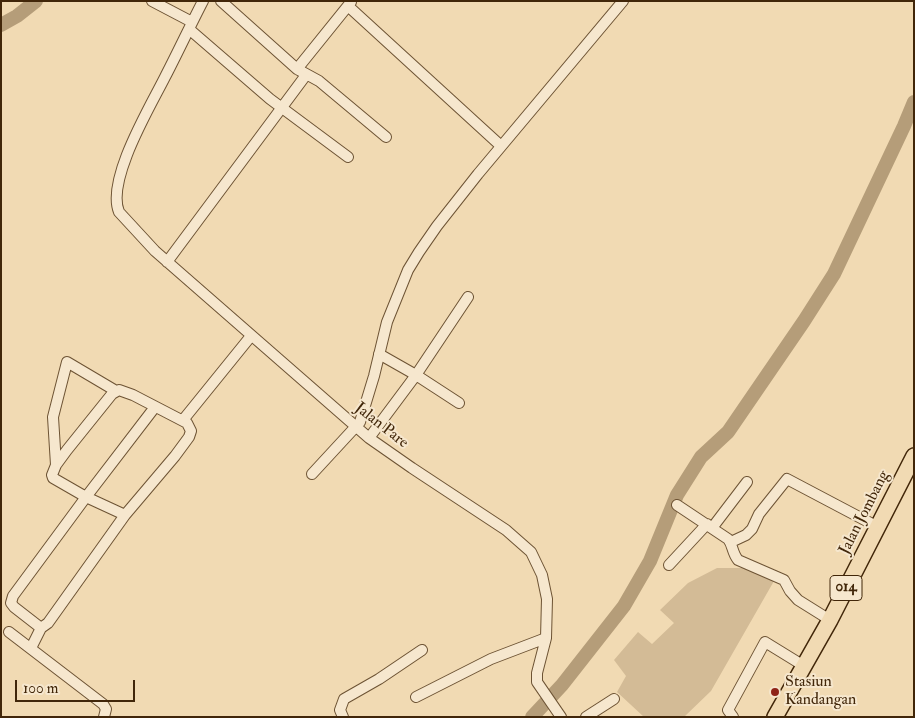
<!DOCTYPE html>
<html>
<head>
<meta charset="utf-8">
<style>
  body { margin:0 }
  #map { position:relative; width:915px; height:718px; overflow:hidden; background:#f1dab3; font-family:"IM FELL Double Pica",serif }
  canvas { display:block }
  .frame { position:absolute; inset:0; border:2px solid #412609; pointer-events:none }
  .scale { position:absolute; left:15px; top:680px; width:120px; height:22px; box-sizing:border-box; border:2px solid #412609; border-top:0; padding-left:6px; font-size:15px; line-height:18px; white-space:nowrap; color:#412609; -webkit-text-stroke:4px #f6e7ce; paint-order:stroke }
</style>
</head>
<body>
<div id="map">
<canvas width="915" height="718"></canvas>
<div class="frame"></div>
<div class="scale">100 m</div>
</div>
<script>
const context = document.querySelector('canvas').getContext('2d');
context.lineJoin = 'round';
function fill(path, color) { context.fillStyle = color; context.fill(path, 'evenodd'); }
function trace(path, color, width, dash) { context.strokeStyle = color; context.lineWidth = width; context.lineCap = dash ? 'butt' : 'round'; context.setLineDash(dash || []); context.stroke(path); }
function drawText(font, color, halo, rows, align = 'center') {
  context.font = font + ' "IM FELL Double Pica",serif'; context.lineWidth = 4; context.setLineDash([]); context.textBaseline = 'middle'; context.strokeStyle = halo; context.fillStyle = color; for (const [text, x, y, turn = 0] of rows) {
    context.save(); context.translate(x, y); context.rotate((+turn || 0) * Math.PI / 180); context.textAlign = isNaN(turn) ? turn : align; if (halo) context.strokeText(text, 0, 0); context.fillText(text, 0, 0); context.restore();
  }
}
const green = new Path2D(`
  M717 568H744L774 581 711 691 684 717H644L617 692 626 676 614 660 638 632 652 644 674 623 660 610 688 583Z`);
const river = new Path2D(`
  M1 25 17 16 36 1
  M532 717 562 685 624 606 650 561 677 495 701 457 728 432 804 321 834 274 904 126 914 102`);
const minor = new Path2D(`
  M152 1 192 22
  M203 1C190 26 178 52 165 77 150 107 106 180 119 212L155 251 369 438 412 468 506 530 531 552 542 575 547 599 546 638 537 673V682L561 717
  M221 1 297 69 319 81 386 137
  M348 6 501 146
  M189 29 270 99 348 157
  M297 69 351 2
  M167 262 306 75
  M379 354 416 375 459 403
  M183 420 251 336
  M369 438 416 375 468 297
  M56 465 53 417 67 362 116 391
  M312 474 360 422 374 376 387 322 408 270 419 252 437 226 478 174 623 1
  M677 505 728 539C733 545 732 553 738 560L784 580 790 591 798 600 830 620
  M712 528 747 482
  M731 542 746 535 752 529 759 514 787 479 878 527
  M669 565 707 524
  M41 628 14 607 11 603 13 596 86 497 155 407
  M9 632 103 704 106 709 104 717
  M31 648 41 628 48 623 125 515 175 456 189 437 191 431 187 423 133 395 119 390 112 394 67 450 56 465 52 475 53 478 86 497 125 515
  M416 697 491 659 546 638
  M343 717 340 710 344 699 379 679 422 650
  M586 717 614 699
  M733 717 728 710 765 642 804 666`);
const primary = new Path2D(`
  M775 717 830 620 914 456`);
const markers = [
  [775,692,5,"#8f2418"]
];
const shields = [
  [846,588,32]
];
const shieldNames = [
  ["014",846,588]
];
const streetNames = [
  ["Jalan Pare",381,426,38],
  ["Jalan Jombang",865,513,-63]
];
const poiNames = [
  ["Stasiun",785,683],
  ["Kandangan",785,701]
];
fill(green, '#d3bb96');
trace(river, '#b59d79', 14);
trace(minor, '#6d5334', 12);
trace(primary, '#412609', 18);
trace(minor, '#f6e7ce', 10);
trace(primary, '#f1dab3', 15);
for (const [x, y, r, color] of markers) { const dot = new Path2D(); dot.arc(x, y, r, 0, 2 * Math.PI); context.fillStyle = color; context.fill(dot); trace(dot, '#f6e7ce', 2); }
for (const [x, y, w] of shields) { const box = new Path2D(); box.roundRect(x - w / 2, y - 12.5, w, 25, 4); context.fillStyle = '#f6e7ce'; context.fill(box); trace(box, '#412609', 1); }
drawText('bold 15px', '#412609', null, shieldNames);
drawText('16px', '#412609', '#f6e7ce', streetNames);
drawText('16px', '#412609', '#f6e7ce', poiNames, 'left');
</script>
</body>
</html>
